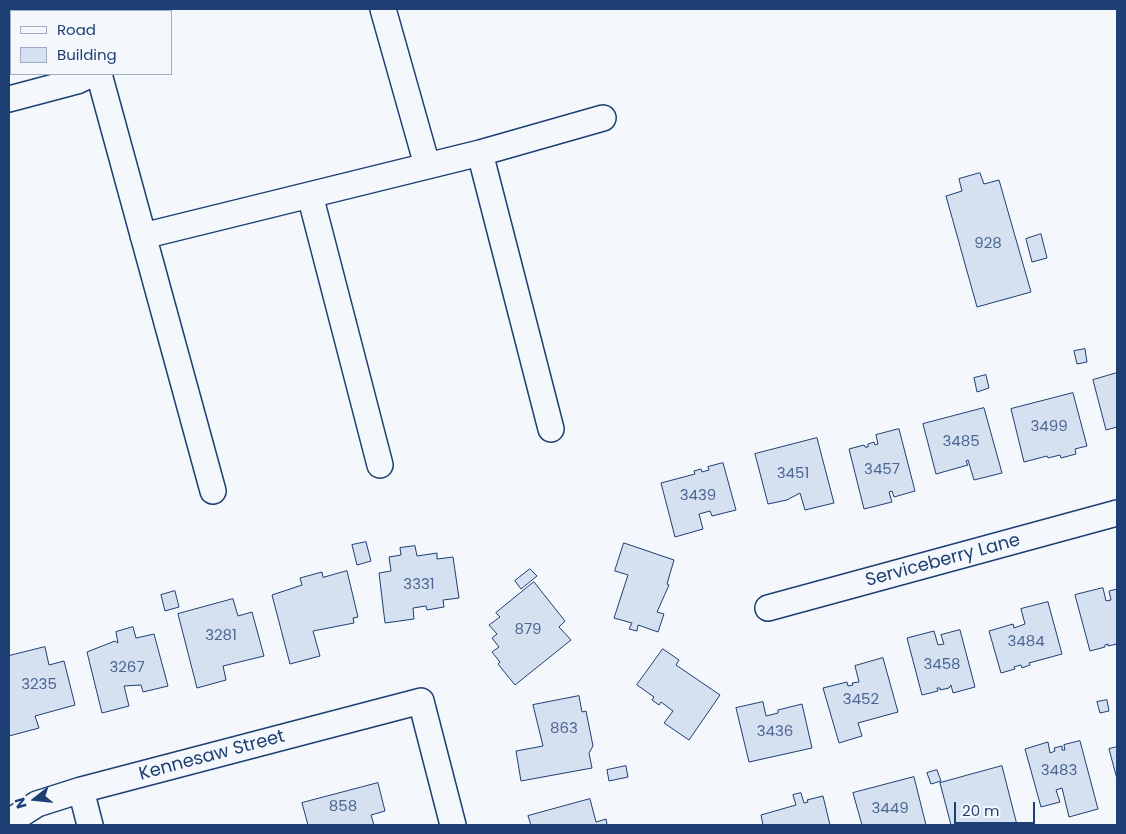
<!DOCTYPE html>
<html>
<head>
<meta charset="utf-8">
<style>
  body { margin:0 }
  #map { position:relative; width:1126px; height:834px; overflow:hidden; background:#f4f7fb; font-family:Poppins,sans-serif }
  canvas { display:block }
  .frame { position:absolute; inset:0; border:10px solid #1d3f73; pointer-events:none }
  .legend { position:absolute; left:10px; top:10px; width:162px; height:65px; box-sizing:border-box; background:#f4f7fb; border:1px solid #9eadc5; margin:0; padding:6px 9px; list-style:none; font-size:15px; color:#1d3f73 }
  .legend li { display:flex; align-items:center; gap:10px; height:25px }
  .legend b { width:25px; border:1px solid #9eadc5 }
  .north { position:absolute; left:10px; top:774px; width:50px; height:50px; -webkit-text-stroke:4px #f4f7fb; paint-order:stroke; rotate:254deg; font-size:14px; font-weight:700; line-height:20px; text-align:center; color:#1d3f73 }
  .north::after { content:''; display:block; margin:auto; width:18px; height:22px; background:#1d3f73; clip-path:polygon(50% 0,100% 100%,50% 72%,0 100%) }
  .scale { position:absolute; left:954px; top:802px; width:81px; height:22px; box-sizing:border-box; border:2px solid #1d3f73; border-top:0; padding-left:6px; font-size:15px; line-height:18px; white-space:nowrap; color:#1d3f73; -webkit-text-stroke:4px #f4f7fb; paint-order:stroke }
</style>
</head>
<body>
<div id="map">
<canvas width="1126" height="834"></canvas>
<div class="frame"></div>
<ul class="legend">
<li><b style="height:6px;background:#f4f7fb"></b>Road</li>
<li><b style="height:14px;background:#d5e0f0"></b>Building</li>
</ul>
<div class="north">N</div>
<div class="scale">20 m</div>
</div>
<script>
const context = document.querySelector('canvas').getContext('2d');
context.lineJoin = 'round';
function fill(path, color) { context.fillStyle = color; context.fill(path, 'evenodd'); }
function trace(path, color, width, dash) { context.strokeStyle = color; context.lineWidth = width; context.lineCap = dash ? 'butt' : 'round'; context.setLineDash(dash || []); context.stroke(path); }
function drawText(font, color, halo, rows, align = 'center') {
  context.font = font + ' Poppins,sans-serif'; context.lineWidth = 4; context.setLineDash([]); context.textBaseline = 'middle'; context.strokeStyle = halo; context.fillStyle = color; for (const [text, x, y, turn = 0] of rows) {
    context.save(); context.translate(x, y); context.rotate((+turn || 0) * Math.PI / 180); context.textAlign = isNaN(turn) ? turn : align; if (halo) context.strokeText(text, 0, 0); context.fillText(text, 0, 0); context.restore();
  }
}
const building = new Path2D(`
  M980 173 984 184 999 180 1031 292 977 307 946 196 962 191 959 179Z
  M1041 234 1047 258 1032 262 1026 239Z
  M1085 349 1087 362 1077 364 1074 351Z
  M1117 373V427L1106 430 1093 380Z
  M986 375 989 388 977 392 974 378Z
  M1073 393 1087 446 1075 449 1076 454 1061 458 1060 455 1048 458 1047 456 1024 462 1011 409Z
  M984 408 1002 473 974 480 968 460 966 461 968 465 936 474 923 424Z
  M899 429 915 491 894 497 892 491 889 492 892 502 864 509 849 449 864 445 865 447H868V444L874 442 875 445 878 444 876 435Z
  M817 438 834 503 805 510 800 493 787 500 768 504 755 454Z
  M723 463 736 510 712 516 710 511 699 514 703 529 675 537 661 483 695 474 694 471 701 469 702 472 709 470 708 467Z
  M366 542 371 561 357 565 352 545Z
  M624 543 674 560 667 584 669 585 657 612 664 614 658 632 638 625 637 631 629 629 632 623 614 618 628 575 615 571Z
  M415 546 417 556 437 553V559L453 557 459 598 443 600 444 607 427 610 426 606 413 608 414 619 385 623 379 573 391 571 389 557 401 555 400 548Z
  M530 569 537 576 521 589 515 581Z
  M347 571 358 617 353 618 354 623 313 631 320 656 290 664 272 595 302 585 300 578 322 572 323 577Z
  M534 582 565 621 559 627 571 640 515 685 498 664 500 662 492 652 499 647 492 638 497 634 489 625 500 617 496 613Z
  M1103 588 1106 601 1111 600 1109 591 1117 589V644L1108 646V644L1105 645V647L1090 651 1075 595Z
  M175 591 179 607 165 611 161 595Z
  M233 599 238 616 252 612 264 656 223 666 226 680 197 688 178 614Z
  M1048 602 1062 654 1029 663 1030 665 1022 668 1021 665 1014 667 1015 669 1001 673 989 631 1013 624 1014 628 1025 624 1021 609Z
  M133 627 136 638 154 634 168 686 143 692 141 685 124 686 129 706 102 713 87 652 115 641 118 643 116 632Z
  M960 630 975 687 953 693 951 685 949 688 940 690V688H937L938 691 922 695 907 638 934 631 938 645 944 644 941 635Z
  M45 647 49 665 64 661 75 705 35 716 39 728 9 736V656Z
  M663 649 679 660 676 665 720 695 689 740 664 723 673 711 661 702 659 705 652 700 654 697 637 685Z
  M883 658 898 712 858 723 862 736 839 743 823 688 847 682 848 686 853 685 852 683 859 682 855 666Z
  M579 696 582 712 586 711 593 746 589 753 592 768 521 781 516 751 543 746 533 705Z
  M1107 700 1109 711 1100 713 1097 702Z
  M763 702 766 716 778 713V710L802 704 812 748 749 762 736 708Z
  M1080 741 1098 809 1069 817 1062 788 1056 790 1060 802 1041 807 1025 749 1048 742 1050 753 1055 751 1054 748 1062 746V750H1065L1064 745Z
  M1117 747V779L1109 749Z
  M626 766 628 777 609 781 607 770Z
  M1002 766 1017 825H951L940 783Z
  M937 770 941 781 931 784 927 773Z
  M914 777 926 825H862L853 793Z
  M378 783 385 811 371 815 374 825H308L302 803Z
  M801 793 804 803 808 802 807 800 823 796 830 825H763L761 815 796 805 793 795Z
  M590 799 596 822 606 819 607 825H531L528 816Z`);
const street = new Path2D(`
  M108 9 109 11
  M383 9 427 165
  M99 74 213 491
  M9 99 77 81 92 74
  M480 153 551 429
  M310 195 380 465
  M143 236 480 153 603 118
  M768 608 1117 513
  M81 790 90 825
  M9 822 37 804 81 790 421 701 453 825`);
const numberNames = [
  ["928",988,244],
  ["3499",1049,427],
  ["3485",961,442],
  ["3457",882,470],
  ["3451",793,474],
  ["3439",698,496],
  ["3331",419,585],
  ["879",528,630],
  ["3281",221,636],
  ["3484",1026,642],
  ["3458",942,665],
  ["3267",127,668],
  ["3235",39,685],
  ["3452",861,700],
  ["863",564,729],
  ["3436",775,732],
  ["3483",1059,771],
  ["858",343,807],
  ["3449",890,809]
];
const streetNames = [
  ["Serviceberry Lane",943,561,-15],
  ["Kennesaw Street",212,756,-15]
];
fill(building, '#d5e0f0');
trace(building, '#1d3f73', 1);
trace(street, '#1d3f73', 28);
trace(street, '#f4f7fb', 25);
drawText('15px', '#4b6792', null, numberNames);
drawText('18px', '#1d3f73', '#f4f7fb', streetNames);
</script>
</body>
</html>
